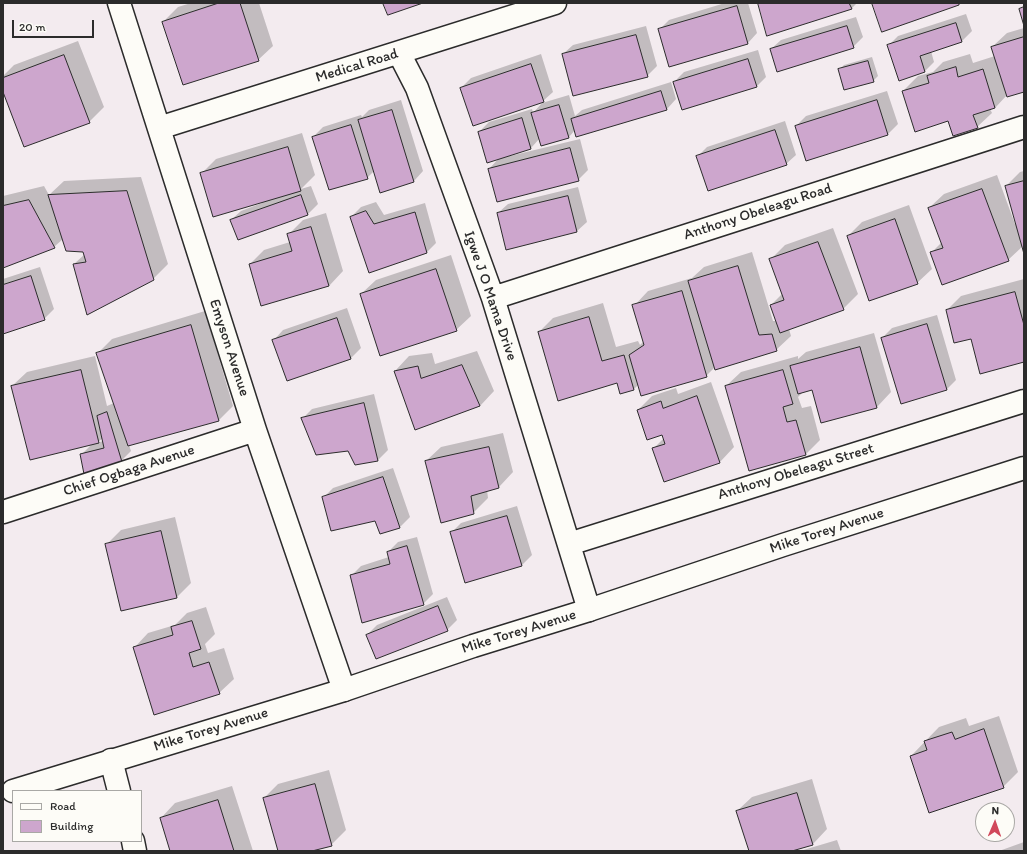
<!DOCTYPE html>
<html>
<head>
<meta charset="utf-8">
<style>
  body { margin:0 }
  #map { position:relative; width:1027px; height:854px; overflow:hidden; background:#f3ebef; font-family:Itim,sans-serif }
  canvas { display:block }
  .frame { position:absolute; inset:0; border:4px solid #2b2b2b; pointer-events:none }
  .legend { position:absolute; left:12px; top:790px; width:130px; height:52px; box-sizing:border-box; background:#fdfcf7; border:1px solid #a9a8a5; margin:0; padding:5px 7px; list-style:none; font-size:12px; color:#2b2b2b }
  .legend li { display:flex; align-items:center; gap:8px; height:20px }
  .legend b { width:20px; border:1px solid #a9a8a5 }
  .north { position:absolute; left:975px; top:802px; width:40px; height:40px; box-sizing:border-box; background:#fdfcf7; border:1px solid #a9a8a5; border-radius:50%; rotate:2deg; font-size:11px; font-weight:700; line-height:16px; text-align:center; color:#2b2b2b }
  .north::after { content:''; display:block; margin:auto; width:14px; height:18px; background:#d1495b; clip-path:polygon(50% 0,100% 100%,50% 72%,0 100%) }
  .scale { position:absolute; left:12px; top:20px; width:82px; height:18px; box-sizing:border-box; border:2px solid #2b2b2b; border-top:0; padding-left:5px; font-size:12px; line-height:14px; white-space:nowrap; color:#2b2b2b; -webkit-text-stroke:3px #fdfcf7; paint-order:stroke }
</style>
</head>
<body>
<div id="map">
<canvas width="1027" height="854"></canvas>
<div class="frame"></div>
<ul class="legend">
<li><b style="height:5px;background:#fdfcf7"></b>Road</li>
<li><b style="height:11px;background:#cda6cd"></b>Building</li>
</ul>
<div class="north">N</div>
<div class="scale">20 m</div>
</div>
<script>
const context = document.querySelector('canvas').getContext('2d');
context.lineJoin = 'round';
function fill(path, color) { context.fillStyle = color; context.fill(path, 'evenodd'); }
function trace(path, color, width, dash) { context.strokeStyle = color; context.lineWidth = width; context.lineCap = dash ? 'butt' : 'round'; context.setLineDash(dash || []); context.stroke(path); }
function drawText(font, color, halo, rows, align = 'center') {
  context.font = font + ' Itim,sans-serif'; context.lineWidth = 3; context.setLineDash([]); context.textBaseline = 'middle'; context.strokeStyle = halo; context.fillStyle = color; for (const [text, x, y, turn = 0] of rows) {
    context.save(); context.translate(x, y); context.rotate((+turn || 0) * Math.PI / 180); context.textAlign = isNaN(turn) ? turn : align; if (halo) context.strokeText(text, 0, 0); context.fillText(text, 0, 0); context.restore();
  }
}
const shadow = new Path2D(`
  M191 3H259L273 46 258 60 163 22 178 7Z
  M725 3H748L757 33 748 43 659 30 669 20Z
  M759 3H857L852 8 768 35Z
  M966 14 972 31 962 41 931 51 934 62 925 71 889 45 898 36Z
  M856 17 863 37 853 47 771 49 781 40Z
  M646 26 657 66 647 76 563 54 573 45Z
  M1024 28V91L1007 95 995 108 990 109 992 113 977 127 949 120 903 91 918 76 933 72 943 62 970 54 973 63 995 56 992 47 1007 33Z
  M78 41 104 107 89 122 3 89V76L14 65Z
  M758 50 766 77 756 87 674 82 684 72Z
  M541 54 553 92 543 101 461 88 471 78Z
  M872 57 878 76 873 81 839 70 844 65Z
  M671 82 676 99 667 109 575 130 569 137 540 138 531 148 509 155 510 156 580 139 588 170 578 180 489 169 500 157 479 132 489 122 532 109 533 113 542 103 569 95 575 116 582 110Z
  M887 91 898 124 888 134 807 159 796 126 806 116Z
  M401 100 423 171 414 181 374 171 367 178 313 137 323 127 361 115 362 117 369 110Z
  M785 121 796 155 786 164 697 157 707 147Z
  M302 133 315 175 301 189 311 186 318 204 308 214 238 239 231 220 241 211 262 203 261 202 202 173 216 159Z
  M1024 171V250L1023 246 1008 260 931 253 942 242 929 208 944 194 997 175 1015 224H1016L1006 186 1020 172Z
  M141 177 168 264 153 279 74 264 85 254 84 251 63 239 54 247 3 267V196L44 186 49 195 64 181Z
  M578 187 587 222 577 231 498 213 508 204Z
  M376 202 384 215 425 203 436 243 426 253 351 217 361 207Z
  M909 205 932 269 917 283 848 236 862 222Z
  M326 213 343 271 329 286 262 305 250 264 264 250 290 242 288 235 303 220Z
  M833 228 858 294 843 309 789 329 791 336 776 350 715 367 706 376 639 384 634 389 621 393 618 382 539 332 553 318 603 303 616 347 638 341 640 345 644 341 634 306 648 291 692 278 704 267 752 252 773 321H777L771 305 783 293 770 260 785 245Z
  M451 255 471 316 456 330 361 294 376 280Z
  M40 267 54 309 44 319 3 333V279Z
  M1024 279V361L947 310 961 296Z
  M347 308 361 348 351 358 288 380 274 340 283 330Z
  M205 311 233 406 219 420 129 445 131 451 121 461 81 455 92 444 12 386 27 372 95 356 107 406 114 403 97 354 112 339ZM103 438V441L97 443Z
  M937 315 956 380 946 390 882 338 892 328Z
  M874 333 891 392 877 407 813 389 804 391 798 397 802 408 811 406 820 440 806 454 726 386 741 372 798 356V359L806 352Z
  M477 351 494 391 480 406 415 428 395 371 409 356 432 353 435 364Z
  M711 382 734 447 720 462 665 481 653 449 664 438 662 434 638 410 652 396 676 388 678 394Z
  M374 394 388 450 378 460 355 464 349 450 302 419 312 409Z
  M503 433 513 472 499 487 487 490 488 498 473 513 426 461 441 447Z
  M393 468 410 517 400 527 376 520 323 498 333 488Z
  M517 506 532 555 522 565 465 581 451 533 461 523Z
  M175 517 191 583 177 597 122 610 106 545 121 530Z
  M417 537 433 594 423 604 351 576 361 566 389 557 388 552 398 542Z
  M447 597 457 620 447 630 367 635 377 625Z
  M206 607 215 634 205 644 208 653 224 648 234 679 219 693 134 648 148 633 175 625 187 613Z
  M999 716 1018 772 1003 787 911 756 939 727 966 718 969 726Z
  M329 770 346 830 331 845 308 851H279L264 798 278 784Z
  M812 779 827 829 813 844 788 851H750L737 811 752 797Z
  M232 786 253 851H171L161 818 175 803Z
  M837 840 841 851H800Z
  M1024 842V851H999Z`);
const building = new Path2D(`
  M219 3H240L259 61 183 85 162 22Z
  M383 3H423L388 15Z
  M758 3H849L852 9 767 36Z
  M872 3H959V5L882 32Z
  M737 6 748 44 669 67 658 29Z
  M1024 7V26L1019 9Z
  M956 23 962 42 920 56 925 72 899 81 887 45Z
  M847 26 854 48 777 72 770 49Z
  M636 35 648 77 573 96 562 54Z
  M1024 37V92L1007 97 991 47Z
  M64 55 90 123 24 147 3 92V78Z
  M748 59 757 87 682 110 673 82Z
  M868 61 874 82 844 90 838 69Z
  M531 64 544 102 473 126 460 88Z
  M956 67 958 77 983 69 995 108 973 115 978 128 953 136 948 121 915 132 902 91 929 83 927 76Z
  M661 91 667 110 576 137 571 119Z
  M877 100 888 135 806 161 795 126Z
  M559 105 569 138 541 146 531 113Z
  M392 110 414 182 380 193 358 120Z
  M522 118 531 149 487 163 478 132Z
  M351 125 368 179 329 190 312 137Z
  M775 130 787 165 708 191 696 156Z
  M288 147 301 191 213 217 200 173Z
  M570 148 579 181 497 202 488 169Z
  M1024 181V254L1005 186Z
  M982 189 1009 261 942 285 930 252 943 248 928 208Z
  M127 191 154 280 87 315 73 264 86 262 83 252 66 251 48 195Z
  M301 195 308 215 238 240 230 220Z
  M568 196 577 232 506 250 497 213Z
  M29 200 55 248 3 268V206Z
  M366 211 374 224 415 212 427 253 369 273 350 217Z
  M895 219 918 284 869 301 847 236Z
  M311 227 329 286 261 306 249 264 292 251 287 234Z
  M818 242 844 310 780 333 770 305 784 300 769 259Z
  M738 266 759 335 772 334 777 351 715 370 688 281Z
  M436 269 457 331 380 356 360 294Z
  M31 276 45 320 3 334V285Z
  M682 291 707 377 641 396 629 355 644 345 632 305Z
  M1015 292 1024 325V362L980 374 971 339 954 343 946 310Z
  M589 317 602 361 624 355 634 390 620 394 617 383 558 401 538 332Z
  M337 318 351 359 287 381 272 340Z
  M927 324 947 390 901 404 881 338Z
  M191 325 219 421 128 446 96 353Z
  M860 347 877 408 821 423 812 390 798 394 790 366Z
  M462 365 480 406 415 430 394 371 418 366 421 378Z
  M81 370 99 443 30 460 11 386Z
  M783 370 793 404 783 407 787 422 796 420 806 455 749 471 725 386Z
  M697 396 720 463 664 482 652 448 665 444 662 435 647 440 637 410 661 401 663 408Z
  M364 403 378 461 355 465 348 451 316 455 301 418Z
  M107 412 122 462 84 474 80 454 104 448 97 416Z
  M489 447 499 488 471 496 474 514 441 523 425 461Z
  M383 477 400 528 380 534 375 521 331 531 322 497Z
  M507 516 522 566 465 583 450 532Z
  M161 531 177 598 121 611 105 544Z
  M407 546 424 605 362 623 350 575 390 564 387 552Z
  M438 606 448 631 376 659 366 635Z
  M192 621 201 649 189 653 193 667 209 662 220 694 154 715 133 647 173 635 171 627Z
  M984 729 1004 788 929 813 910 756 927 750 924 741 952 732 955 739Z
  M315 784 332 846 312 851H278L263 798Z
  M797 793 813 845 792 851H749L736 811Z
  M218 800 234 851H170L160 818Z`);
const minor = new Path2D(`
  M119 3 255 430 344 690
  M399 53 417 88 493 298 589 610
  M159 128 555 3
  M493 298 1024 127
  M3 512 255 430
  M569 544 1024 401
  M111 760 119 791
  M133 841 135 851`);
const secondary = new Path2D(`
  M13 791 344 690 473 646 589 610 783 545 1024 468`);
const streetNames = [
  ["Medical Road",357,66,-17],
  ["Anthony Obeleagu Road",758,212,-18],
  ["Igwe J O Mama Drive",490,296,71],
  ["Emyson Avenue",229,348,72],
  ["Chief Ogbaga Avenue",129,471,-18],
  ["Anthony Obeleagu Street",796,472,-17],
  ["Mike Torey Avenue",827,531,-18],
  ["Mike Torey Avenue",519,632,-17],
  ["Mike Torey Avenue",211,730,-17]
];
fill(shadow, '#0003');
fill(building, '#cda6cd');
trace(building, '#2b2b2b', 1);
trace(minor, '#2b2b2b', 25);
trace(secondary, '#2b2b2b', 25);
trace(minor, '#fdfcf7', 22);
trace(secondary, '#fdfcf7', 22);
drawText('15px', '#2b2b2b', '#fdfcf7', streetNames);
</script>
</body>
</html>
